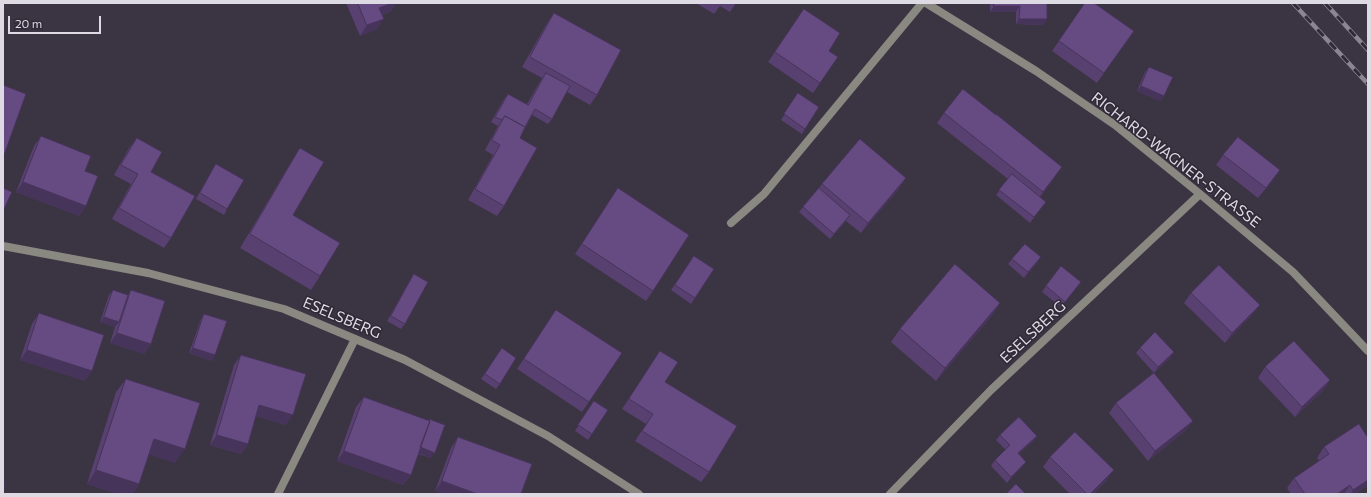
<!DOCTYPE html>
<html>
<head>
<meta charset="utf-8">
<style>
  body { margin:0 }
  #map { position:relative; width:1371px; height:497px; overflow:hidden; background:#3b3442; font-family:Commissioner,sans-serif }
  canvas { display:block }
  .frame { position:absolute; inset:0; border:4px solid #dedae3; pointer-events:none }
  .scale { position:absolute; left:8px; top:16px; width:93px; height:18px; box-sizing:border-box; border:2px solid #dedae3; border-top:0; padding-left:5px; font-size:12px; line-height:14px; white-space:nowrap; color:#dedae3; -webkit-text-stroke:3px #302a38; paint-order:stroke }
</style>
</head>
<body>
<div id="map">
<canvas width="1371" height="497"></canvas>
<div class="frame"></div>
<div class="scale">20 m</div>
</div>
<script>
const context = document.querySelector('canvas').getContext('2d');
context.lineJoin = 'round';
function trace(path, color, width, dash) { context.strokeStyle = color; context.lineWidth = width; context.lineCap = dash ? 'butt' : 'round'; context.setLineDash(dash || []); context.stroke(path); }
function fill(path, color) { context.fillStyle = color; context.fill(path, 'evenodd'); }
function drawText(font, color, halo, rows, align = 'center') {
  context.font = font + ' Commissioner,sans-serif'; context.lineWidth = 3; context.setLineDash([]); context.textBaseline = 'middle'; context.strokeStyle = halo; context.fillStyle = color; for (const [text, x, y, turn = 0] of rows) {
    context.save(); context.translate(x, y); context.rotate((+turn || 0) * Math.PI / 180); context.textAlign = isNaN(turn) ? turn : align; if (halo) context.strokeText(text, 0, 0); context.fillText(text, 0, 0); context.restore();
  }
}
const service = new Path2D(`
  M278 494 355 339`);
const minor = new Path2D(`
  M926 3 1036 71 1115 125 1200 194 1293 272 1368 351
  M731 223 764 194 922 3
  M3 246 148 273 284 309 405 360 548 436 639 494
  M890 494 991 390 1200 194`);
const rail = new Path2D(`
  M1293 3 1368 84
  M1325 3 1368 50`);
const wall = new Path2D(`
  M346 3H396L390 12 382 15 377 29 360 36Z
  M696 3H736L730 12 720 6 714 14Z
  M990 3H1047V19L1043 25 1016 24V12H990Z
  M1085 3 1134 31 1097 83 1052 51Z
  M804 9 829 51 820 83 813 93 768 62Z
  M554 13 597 95 590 105 567 92 552 119 548 124 532 115 520 138 504 206 497 216 468 200 493 155 485 150 498 126 491 122 504 99 508 94 527 104 542 78 522 67 547 23Z
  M1149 67 1164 96 1160 101 1137 91 1145 72Z
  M798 93 805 129 802 134 781 120Z
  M944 113 1055 177 1040 197 1042 207 1030 223 996 195 1008 179 937 123Z
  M41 136 85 171 86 206 79 216 16 192 34 146Z
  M137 138 151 172 171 238 164 248 112 219 131 184 114 175 129 148Z
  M300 148 293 215 320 276 311 290 240 248 291 162Z
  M1223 155 1273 180 1258 198 1216 165Z
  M216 164 227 209 224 215 196 199 212 170Z
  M822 184 899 189 861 233 846 221 830 239 799 212Z
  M618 188 653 291 646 301 575 254Z
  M694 256 714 269 691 304 671 290Z
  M1012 259 1037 263 1024 278 1008 264Z
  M414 274 405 324 401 329 387 321 410 280Z
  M1081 282 1061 307 1042 292 1046 286Z
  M113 290 128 295 131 290 151 344 144 354 110 343 115 327 100 322 109 295Z
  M1191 293 1260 305 1252 315 1225 343 1184 303Z
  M1000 303 991 317 936 381 891 342 900 329Z
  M556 310 589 402 582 412 517 369Z
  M39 313 85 381 20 360 32 324Z
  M204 314 212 361 189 353 201 319Z
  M1140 348 1170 358 1154 373 1136 353Z
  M660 351 665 382 709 472 701 482 635 441 646 424 622 409Z
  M498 354 500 384 496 389 481 379Z
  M241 355 286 425 256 416 248 444 241 454 210 445 234 365Z
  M1265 367 1330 380 1323 391 1295 417 1258 378Z
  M126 379 175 463 149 454 139 484 132 494H119L87 484 116 392Z
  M364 397 428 421 429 419 431 458 418 454 411 475 403 485 337 461 356 407Z
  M1116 403 1193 421 1185 431 1148 461 1109 413Z
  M590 407 608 410 588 440 575 431Z
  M1000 435 1037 436 1033 441 1019 454 1026 462 1022 467 1007 483 991 466 995 460 1006 450 996 440Z
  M458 437 532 464 435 491 451 448Z
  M1368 438V485L1355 494H1291L1287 488 1294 478 1320 461 1317 458 1324 447Z
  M1050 457 1107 480 1093 494H1070L1043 467Z`);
const shadedWall = new Path2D(`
  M393 3H396L390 12 372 19 379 8Z
  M994 6H1020L1016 12H990Z
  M384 19 377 29 360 36 367 25Z
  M1019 19H1047L1043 25 1016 24Z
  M1141 86 1164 96 1160 101 1137 91Z
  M1062 167 1055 177 1036 202 1043 192Z
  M1280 170 1273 180 1258 198 1266 188Z
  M906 178 899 189 861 233 868 223Z
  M23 182 86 206 79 216 16 192Z
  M850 215 846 221 830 239 834 234Z
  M1041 257 1037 263 1024 278 1028 272Z
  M1000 303 991 317 936 381 945 368Z
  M1260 305 1252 315 1225 343 1232 333Z
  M104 317 119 322 115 327 100 322Z
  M117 333 151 344 144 354 110 343Z
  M193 348 215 355 212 361 189 353Z
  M27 350 92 371 85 381 20 360Z
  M1174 352 1170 358 1154 373 1158 367Z
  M1330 380 1323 391 1295 417 1302 407Z
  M259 405 293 415 286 425 252 415Z
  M1193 421 1185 431 1148 461 1155 451Z
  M217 435 248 444 241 454 210 445Z
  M1037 436 1033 441 1014 459 1018 453Z
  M154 439 185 449 175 463 144 453Z
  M419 447 435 453 431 458 415 452Z
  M344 451 411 475 403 485 337 461Z
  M1026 462 1022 467 1007 483 1011 477Z
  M96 470 139 484 132 494H119L87 484Z
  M1114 470 1107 480 1093 494H1090Z
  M1368 480V485L1355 494H1350L1353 490Z
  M442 481 477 494H442L435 491Z
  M1350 485 1344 494H1337Z`);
const building = new Path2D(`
  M358 3H393L379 8 384 19 367 25Z
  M994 3H1047V19H1019L1020 6H994Z
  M1085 3H1094L1134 31 1104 73 1059 41Z
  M804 9 840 33 829 51 838 57 820 83 775 52Z
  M554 13 621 50 597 95 530 57Z
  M1149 67 1173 77 1164 96 1141 86Z
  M546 73 570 86 552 119 535 109 525 127 505 116 502 120 495 117 508 94 528 105Z
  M3 85 26 94 4 155 3 154Z
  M963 89 996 115V114L1062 167 1043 192 944 113Z
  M798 93 819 107 805 129 784 114Z
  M505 116 525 127 520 138 537 148 504 206 475 189 500 145 492 140Z
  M41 136 91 156 85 171 98 176 86 206 23 182Z
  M1238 137 1280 170 1266 188 1223 155Z
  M137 138 162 152 151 172 195 196 171 238 119 208 138 174 121 165Z
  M860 139 906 178 868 223 822 184Z
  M300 148 324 162 293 215 340 243 320 276 250 234Z
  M216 164 244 180 227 209 200 193Z
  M1012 174 1046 202 1034 217 999 190Z
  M3 188 12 192 3 211Z
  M618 188 689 235 653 291 582 244Z
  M819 188 850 215 834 234 803 207Z
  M1025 244 1041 257 1028 272 1012 259Z
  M694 256 714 269 695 298 675 285Z
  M955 264 1000 303 945 368 900 329Z
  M1219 265 1260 305 1232 333 1191 293Z
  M1061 266 1081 282 1065 302 1046 286Z
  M414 274 428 282 405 324 391 316Z
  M113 290 128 295 119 322 104 317Z
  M131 290 165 301 151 344 117 333Z
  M556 310 622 353 589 402 524 359Z
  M39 313 104 335 92 371 27 350Z
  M204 314 227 321 215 355 193 348Z
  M1155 332 1174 352 1158 367 1140 348Z
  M1294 341 1330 380 1302 407 1265 367Z
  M502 348 516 358 500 384 485 374Z
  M660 351 678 362 665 382 737 426 709 472 642 431 653 414 629 399Z
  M241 355 306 374 293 415 259 405 248 444 217 435Z
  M1154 373 1193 421 1155 451 1116 403Z
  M126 379 200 403 185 449 154 439 139 484 96 470Z
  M364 397 430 421 411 475 344 451Z
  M594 401 608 410 592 434 578 425Z
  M1019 417 1037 436 1018 453 1026 462 1011 477 995 460 1010 445 1000 435Z
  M429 419 445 425 435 453 420 447 430 421H429Z
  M1359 424 1368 438V480L1353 490 1350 485 1337 494H1305L1294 478 1329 454 1324 447Z
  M1075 432 1114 470 1090 494H1087L1050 457Z
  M458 437 532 464 521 494H477L442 481Z
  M3 481 5 482 3 488Z
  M1016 484 1026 494H1006Z`);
const streetNames = [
  ["RICHARD-WAGNER-STRASSE",1176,160,38],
  ["ESELSBERG",342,318,23],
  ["ESELSBERG",1033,332,-43]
];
trace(service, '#898881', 8);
trace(minor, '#898881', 8);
trace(rail, '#8c8692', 4.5);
trace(rail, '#302a38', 3, [9]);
fill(wall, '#584070');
fill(shadedWall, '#47345b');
fill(building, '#664a82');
trace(building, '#47345b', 1);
drawText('15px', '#dedae3', '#302a38', streetNames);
</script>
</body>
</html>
